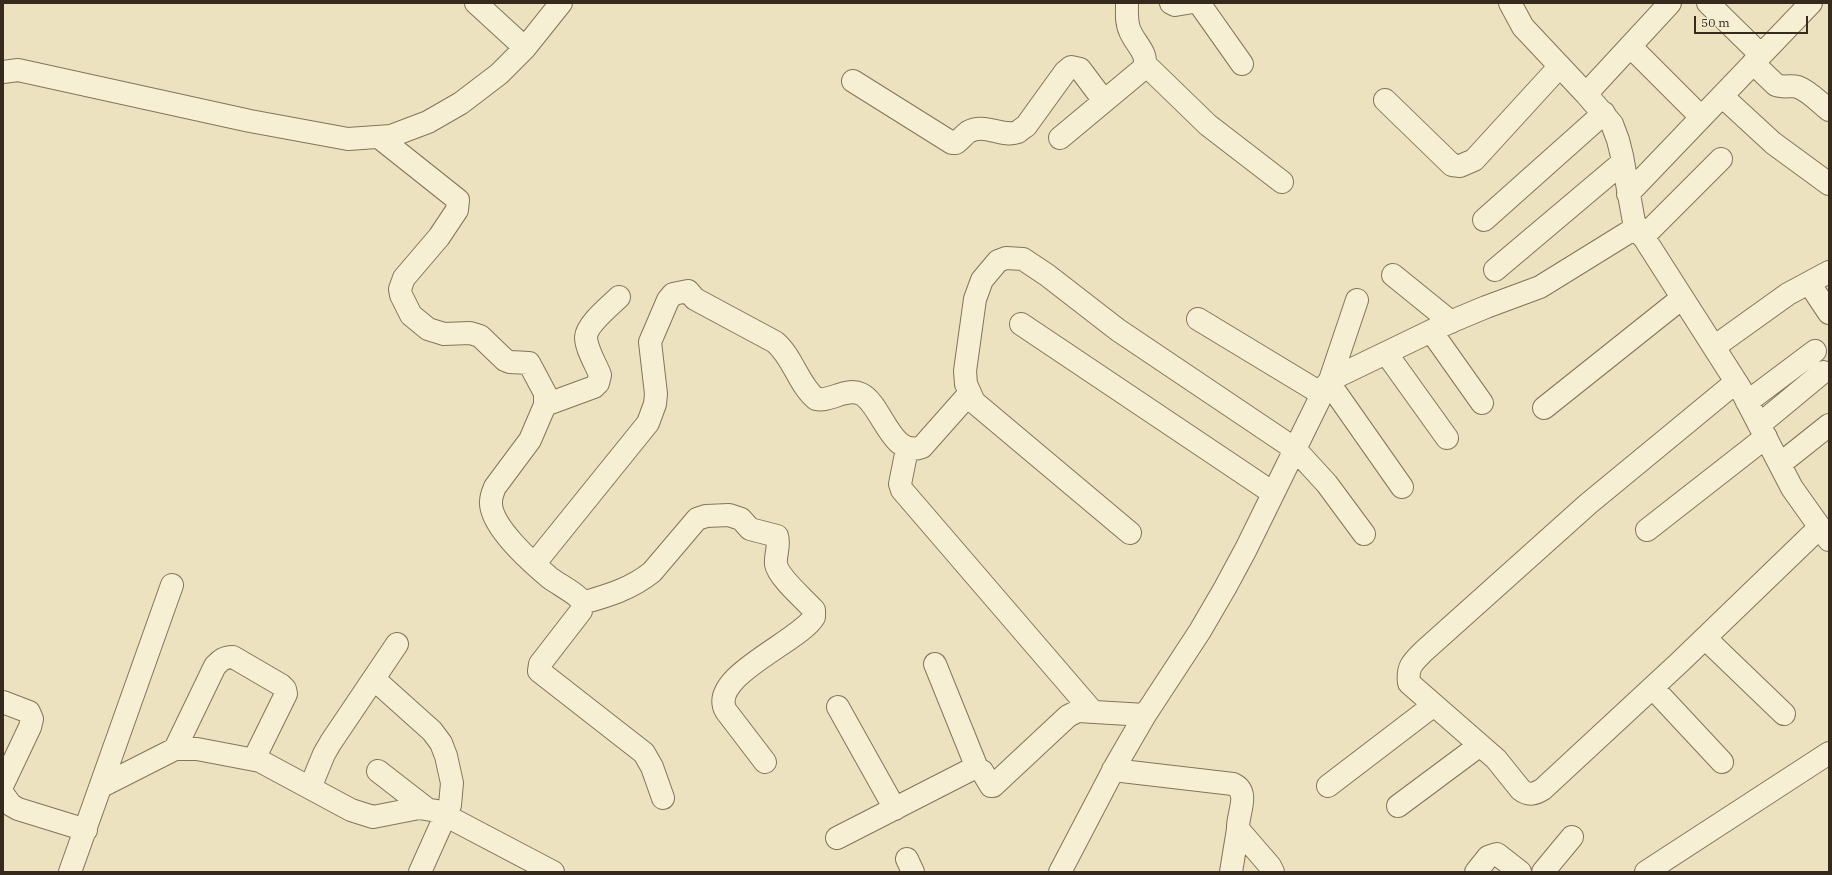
<!DOCTYPE html>
<html>
<head>
<meta charset="utf-8">
<style>
  body { margin:0 }
  #map { position:relative; width:1832px; height:875px; overflow:hidden; background:#ece2c0; font-family:"IBM Plex Serif",serif }
  canvas { display:block }
  .frame { position:absolute; inset:0; border:4px solid #352a1d; pointer-events:none }
  .scale { position:absolute; left:1694px; top:16px; width:114px; height:18px; box-sizing:border-box; border:2px solid #352a1d; border-top:0; padding-left:5px; font-size:12px; line-height:14px; white-space:nowrap; color:#352a1d; -webkit-text-stroke:3px #f4ecd0; paint-order:stroke }
</style>
</head>
<body>
<div id="map">
<canvas width="1832" height="875"></canvas>
<div class="frame"></div>
<div class="scale">50 m</div>
</div>
<script>
const context = document.querySelector('canvas').getContext('2d');
context.lineJoin = 'round';
function trace(path, color, width, dash) { context.strokeStyle = color; context.lineWidth = width; context.lineCap = dash ? 'butt' : 'round'; context.setLineDash(dash || []); context.stroke(path); }
const minor = new Path2D(`
  M476 3 525 48
  M1171 3 1175 5 1187 3
  M1197 3 1201 6 1242 64
  M1510 3 1523 27 1586 94 1612 124 1618 140 1622 156 1634 222 1740 388 1792 488 1829 540
  M1708 3 1761 55
  M1630 46 1701 117
  M1753 63 1776 85C1784 88 1791 85 1798 87 1809 91 1820 103 1829 110
  M1145 64 1208 125 1282 182
  M3 72 18 70 250 121 348 139 391 136 428 122 461 103 499 74 525 48 561 3
  M853 81 952 143H956C960 140 964 135 968 132 984 122 1002 138 1018 132 1020 130 1023 128 1026 126L1065 72 1071 67 1080 69 1104 101
  M1586 94 1670 3
  M1722 96 1773 143 1829 184
  M1385 100 1452 165 1460 166 1474 160 1560 66
  M380 138 458 200 457 210 439 237 404 278 400 289 401 295 411 315 428 329 444 334 470 333 480 336 505 360 510 362 529 363 545 393V405L530 440 495 487C493 492 491 496 491 502 490 526 532 563 550 578 558 584 574 592 580 599 583 603 582 607 581 611L540 664 539 671 644 753 652 767 663 798
  M1060 138 1144 68C1149 53 1135 44 1130 31 1126 23 1127 12 1127 3
  M1628 194 1811 3
  M1484 220 1604 113
  M1643 237 1721 159
  M1495 270 1623 162
  M1393 275 1451 322
  M1809 283 1829 313
  M1357 300 1329 383 1402 487
  M1198 319 1322 394
  M1021 324 1273 493
  M1431 331 1482 403
  M1714 347 1788 294 1829 272
  M1386 353 1447 438
  M1736 382 1588 504 1424 651C1413 662 1407 666 1409 683L1496 759 1521 790C1529 796 1535 794 1543 789L1680 662 1820 527
  M1747 402 1815 351
  M545 405 594 387 598 383 600 375C596 364 586 349 586 337 587 324 610 306 619 297
  M1544 408 1682 298
  M1759 425 1823 372
  M907 449 900 484 902 490 1093 712
  M1780 464 1829 425
  M1647 530 1766 437
  M1130 533 974 402 966 384 965 371 975 299 982 280 998 261 1006 258 1023 259 1047 275 1118 330 1295 449 1327 484 1364 534
  M535 563 648 423 655 404 656 394 650 342 668 300 673 294 688 291 695 299 775 342C793 357 798 384 816 399 831 402 846 387 861 394 882 404 891 459 922 447L969 394
  M582 603C607 596 631 589 652 572L697 519 706 516 729 515 741 519 750 529 777 536C780 546 775 554 776 564 778 577 804 599 814 610V617C799 642 707 677 726 711L765 762
  M1705 638 1784 714
  M935 664 977 768
  M374 679 432 731 441 743 446 756 452 783 450 805 420 872
  M1653 688 1722 762
  M3 702 29 712 32 719 30 727 3 784
  M838 707 895 809
  M175 749 215 666C221 660 224 657 233 657L281 685 285 689 286 694 254 759
  M1113 770 1233 784C1251 792 1237 814 1238 829L1270 866 1273 872
  M378 771 427 809
  M102 786 175 749H197L260 761 351 810 373 817 419 808 437 811 553 872
  M1328 786 1434 705
  M310 788 324 754 331 742 397 644
  M3 794 11 805 18 809 86 830
  M1398 806 1480 745
  M837 838 974 768 982 771 991 786H993L1068 716 1078 711 1145 715
  M907 859 913 872
  M70 872 172 585
  M1060 872 1116 765 1145 715 1200 631 1225 588 1246 549 1327 384 1338 376 1450 322 1486 307 1540 287 1637 227
  M1231 872 1238 829
  M1476 872 1488 857 1497 854 1520 872
  M1543 872 1572 837
  M1646 872 1829 753`);
trace(minor, '#847459', 24);
trace(minor, '#f7efd3', 22);
</script>
</body>
</html>
